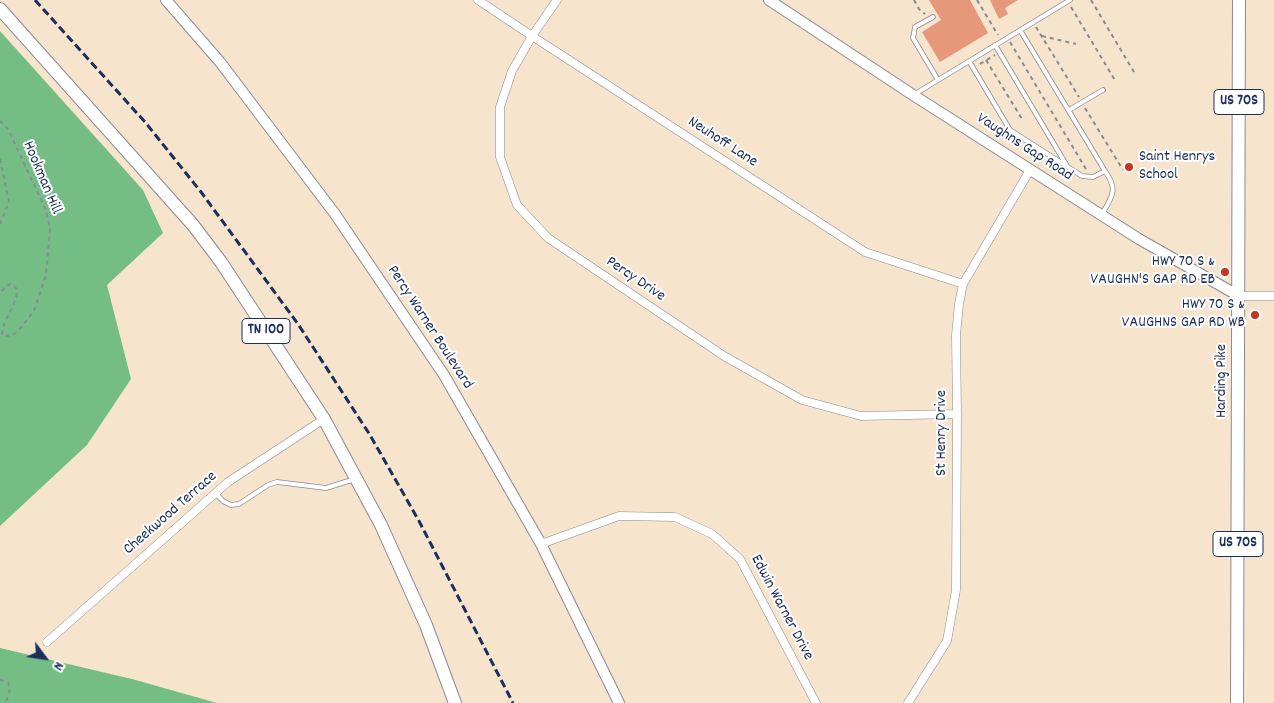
<!DOCTYPE html>
<html>
<head>
<meta charset="utf-8">
<style>
  body { margin:0 }
  #map { position:relative; width:1274px; height:703px; overflow:hidden; background:#f6e4cd; font-family:Dekko,sans-serif }
  canvas { display:block }
  .north { position:absolute; left:20px; top:633px; width:50px; height:50px; -webkit-text-stroke:4px #fff; paint-order:stroke; rotate:121deg; font-size:14px; font-weight:700; line-height:20px; text-align:center; color:#1b2f5e }
  .north::after { content:''; display:block; margin:auto; width:18px; height:22px; background:#1b2f5e; clip-path:polygon(50% 0,100% 100%,50% 72%,0 100%) }
</style>
</head>
<body>
<div id="map">
<canvas width="1274" height="703"></canvas>
<div class="north">N</div>
</div>
<script>
const context = document.querySelector('canvas').getContext('2d');
context.lineJoin = 'round';
function fill(path, color) { context.fillStyle = color; context.fill(path, 'evenodd'); }
function trace(path, color, width, dash) { context.strokeStyle = color; context.lineWidth = width; context.lineCap = dash ? 'butt' : 'round'; context.setLineDash(dash || []); context.stroke(path); }
function drawText(font, color, halo, rows, align = 'center') {
  context.font = font + ' Dekko,sans-serif'; context.lineWidth = 4; context.setLineDash([]); context.textBaseline = 'middle'; context.strokeStyle = halo; context.fillStyle = color; for (const [text, x, y, turn = 0] of rows) {
    context.save(); context.translate(x, y); context.rotate((+turn || 0) * Math.PI / 180); context.textAlign = isNaN(turn) ? turn : align; if (halo) context.strokeText(text, 0, 0); context.fillText(text, 0, 0); context.restore();
  }
}
const forest = new Path2D(`
  M0 31 143 190 163 233 107 285 131 379 87 445 0 526Z
  M0 648 132 679 217 703H0Z`);
const building = new Path2D(`
  M929 0H970L988 33 940 62 922 32 941 20Z
  M990 0H1018L1005 8 1008 14 999 19Z`);
const path = new Path2D(`
  M914 0 919 9 925 14
  M977 0 998 35
  M1091 0 1134 72
  M1071 7 1116 82
  M1036 27 1079 97
  M1042 36 1076 44
  M1010 42 1086 169
  M986 60 1022 119
  M980 64 995 55
  M1085 108 1123 170
  M0 121 8 129 46 210 50 229 46 275 34 311 18 331 11 336 2 335C3 317 17 307 17 289L10 284 0 292
  M0 159 9 202 0 224
  M0 680 8 682C11 690 9 696 5 703`);
const service = new Path2D(`
  M933 17 915 27 913 38 938 80
  M995 45 1067 166
  M969 61 1010 130 1082 176 1093 177 1105 171 1020 30
  M915 94 1070 0
  M1069 110 1103 90
  M1102 214C1113 196 1118 189 1105 171
  M215 493 223 501 231 505 239 504 268 485 277 482 326 488 355 479`);
const minor = new Path2D(`
  M478 0 532 36 865 252 963 284
  M557 0 532 36 512 71 500 107V157L517 205 548 238 724 356 802 400 861 416 957 414
  M1239 296H1274
  M541 544 619 516 675 517 712 534 740 559 816 703
  M47 642 228 482 324 419
  M908 703 947 641 956 590 957 414 956 335 959 304 963 284 1030 170`);
const tertiary = new Path2D(`
  M166 0 220 62 335 214 444 375 541 544 619 703
  M769 0 913 95 1139 239 1239 296`);
const primary = new Path2D(`
  M0 9 193 225 221 262 324 419 381 525 426 625 455 703
  M1237 703 1239 0`);
const rail = new Path2D(`
  M35 0 145 122 201 192 298 324 370 435 419 521 513 703`);
const markers = [
  [1129,167,5,"#c8321e"],
  [1225,272,5,"#c8321e"],
  [1255,315,5,"#c8321e"]
];
const shields = [
  [1239,102,50],
  [266,331,48],
  [1238,544,50]
];
const shieldNames = [
  ["US 70S",1239,102],
  ["TN 100",266,331],
  ["US 70S",1238,544]
];
const streetNames = [
  ["Neuhoff Lane",722,143,33],
  ["Vaughns Gap Road",1024,148,33],
  ["Hookman Hill",41,178,67],
  ["Percy Drive",635,280,34],
  ["Percy Warner Boulevard",429,328,57],
  ["Harding Pike",1223,381,-90],
  ["St Henry Drive",943,433,-90],
  ["Cheekwood Terrace",171,514,-41],
  ["Edwin Warner Drive",781,608,62]
];
const poiNames = [
  ["Saint Henrys",1139,158,"left"],
  ["School",1139,176,"left"],
  ["HWY 70 S &",1215,263],
  ["VAUGHN'S GAP RD EB",1215,281],
  ["HWY 70 S &",1245,306],
  ["VAUGHNS GAP RD WB",1245,324]
];
fill(forest, '#74be86');
fill(building, '#e8987a');
trace(service, '#888a96', 5.5);
trace(minor, '#888a96', 9);
trace(tertiary, '#888a96', 12);
trace(primary, '#888a96', 14);
trace(path, '#888a96', 2, [4, 4]);
trace(service, '#fff', 4);
trace(minor, '#fff', 8);
trace(tertiary, '#fff', 10);
trace(primary, '#fff', 12);
trace(rail, '#1b2f5e', 3, [8, 4]);
for (const [x, y, r, color] of markers) { const dot = new Path2D(); dot.arc(x, y, r, 0, 2 * Math.PI); context.fillStyle = color; context.fill(dot); trace(dot, '#fff', 2); }
for (const [x, y, w] of shields) { const box = new Path2D(); box.roundRect(x - w / 2, y - 12.5, w, 25, 4); context.fillStyle = '#fff'; context.fill(box); trace(box, '#1b2f5e', 1); }
drawText('bold 15px', '#1b2f5e', null, shieldNames);
drawText('16px', '#1b2f5e', '#fff', streetNames);
drawText('16px', '#1b2f5e', '#fff', poiNames, 'right');
</script>
</body>
</html>
